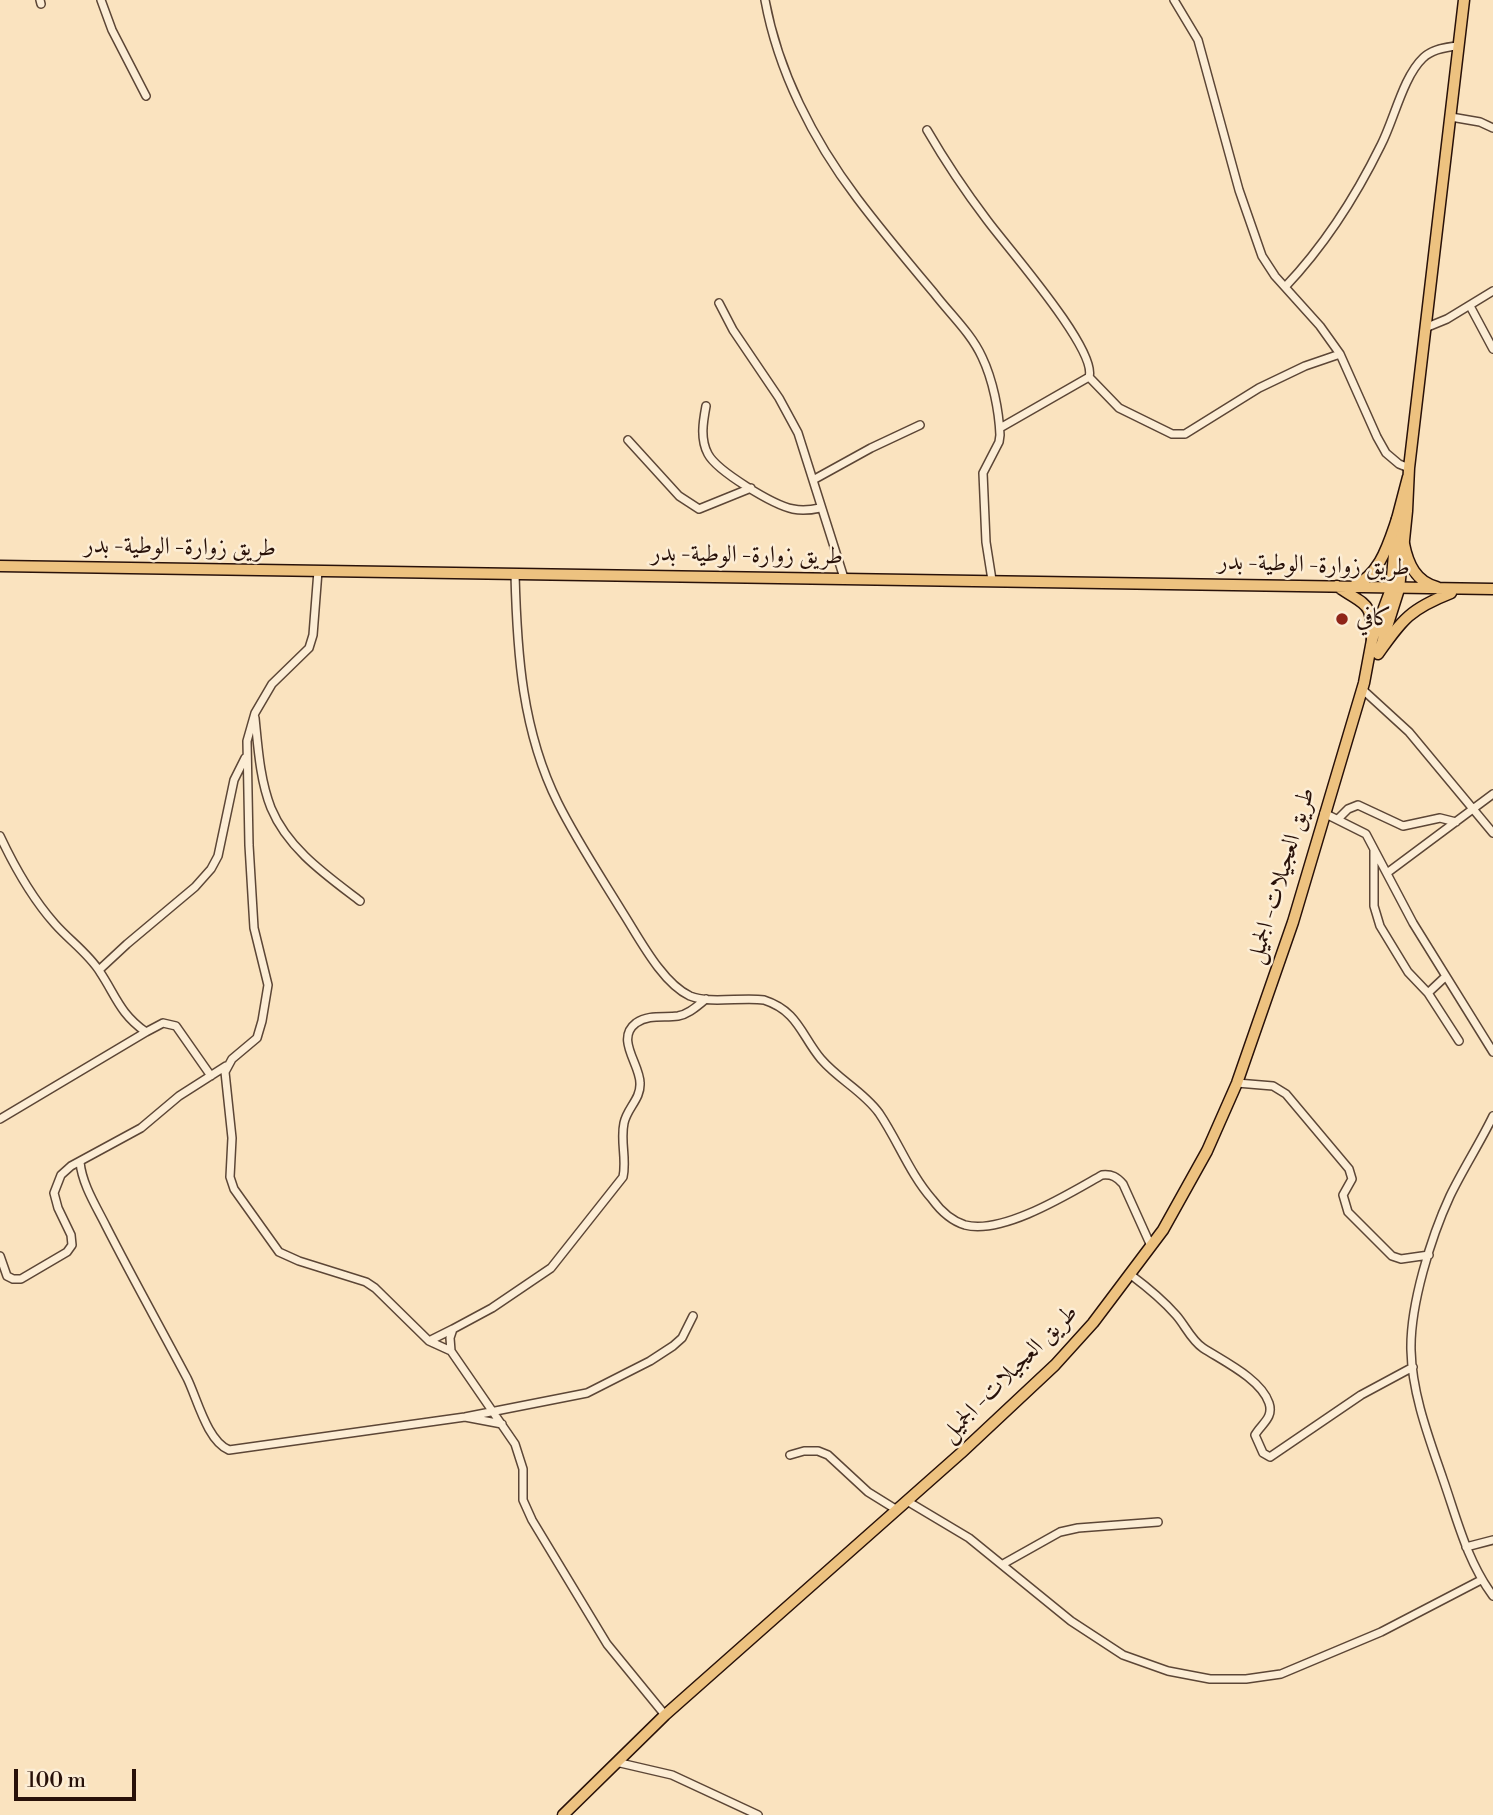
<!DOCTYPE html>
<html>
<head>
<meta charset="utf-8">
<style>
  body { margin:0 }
  #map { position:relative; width:1493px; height:1815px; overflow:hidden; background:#fae3bf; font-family:"Libre Bodoni",serif }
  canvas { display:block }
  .scale { position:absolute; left:14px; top:1769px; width:122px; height:32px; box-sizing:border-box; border:4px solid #281109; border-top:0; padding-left:9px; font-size:21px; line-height:24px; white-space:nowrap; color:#281109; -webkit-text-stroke:5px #fcedd5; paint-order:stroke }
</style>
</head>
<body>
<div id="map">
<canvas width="1493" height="1815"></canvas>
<div class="scale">100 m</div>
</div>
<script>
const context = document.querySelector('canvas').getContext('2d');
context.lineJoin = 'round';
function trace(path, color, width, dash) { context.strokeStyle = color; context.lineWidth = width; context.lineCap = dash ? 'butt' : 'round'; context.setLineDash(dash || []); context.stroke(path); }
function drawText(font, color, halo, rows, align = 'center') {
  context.font = font + ' "Libre Bodoni",Amiri,serif'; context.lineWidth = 5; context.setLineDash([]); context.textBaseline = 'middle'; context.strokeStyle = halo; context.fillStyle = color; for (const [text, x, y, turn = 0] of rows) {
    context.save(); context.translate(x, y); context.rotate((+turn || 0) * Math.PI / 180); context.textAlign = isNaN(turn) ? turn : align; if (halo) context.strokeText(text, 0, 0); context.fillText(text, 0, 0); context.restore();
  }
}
const minor = new Path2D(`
  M40 0 41 4
  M101 0 112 30 146 96
  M765 0C778 71 813 140 857 198 881 230 908 262 934 293 950 314 971 333 982 357 993 380 999 411 1000 435L999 442 983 473 986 542 992 580
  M1174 0 1198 40 1239 190 1262 256 1275 276 1320 326 1340 354 1377 437 1386 453 1399 464 1409 468
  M1451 117 1480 122 1493 128
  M927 130C945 161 965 191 987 220 1006 246 1098 350 1089 377L1119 408 1172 434H1185L1259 388 1305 366 1340 354
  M1285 287C1325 245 1356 196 1381 145 1394 120 1403 77 1423 58 1432 49 1446 47 1458 46
  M719 303 733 330 779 398 798 433 844 578
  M1470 306 1493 349
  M1425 328 1447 319 1493 291
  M706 406C703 422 700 439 708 454 717 471 773 505 793 509 802 511 811 510 820 508
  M1000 428 1089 377
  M628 440 679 496 699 509 751 488
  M813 480 871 448 920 425
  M318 571 313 635 309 648 272 684 255 713 247 741 249 845 254 928 268 985 262 1021 257 1038 232 1059 225 1072 232 1138 230 1177 234 1189 279 1252 299 1261 366 1282 375 1288 429 1341 451 1351
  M515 574C517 653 522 731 558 803 577 841 601 877 623 913 639 938 662 983 690 996 709 1004 742 997 764 1000 798 1011 801 1035 821 1059 839 1080 863 1091 879 1113 898 1141 910 1174 932 1199 940 1210 952 1221 965 1225 1003 1235 1070 1193 1102 1175 1112 1174 1117 1177 1123 1184L1151 1246
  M1362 689 1409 732 1493 833
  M255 718C258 748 260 780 271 808 288 849 326 875 360 901
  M1324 813 1366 834 1413 923 1493 1052
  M1339 818 1348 809 1358 805 1403 826 1440 818 1456 822
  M0 836C15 868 31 897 55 924 69 940 89 954 100 972 116 996 120 1014 146 1032L163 1023 176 1026 211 1076
  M1374 850V906L1380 926 1408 972 1428 993 1459 1041
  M1387 873 1493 794
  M99 970 127 944 195 887 211 869 218 856 234 780 245 758
  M1428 993 1445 977
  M1237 1083 1273 1086 1286 1094 1349 1169 1352 1179 1343 1195 1348 1212 1392 1256 1401 1259 1429 1255
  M1493 1116C1480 1143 1463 1169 1450 1196 1431 1237 1410 1305 1411 1350 1412 1394 1429 1438 1443 1479 1457 1519 1467 1561 1493 1596
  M0 1119 146 1032
  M80 1162C82 1184 96 1206 106 1226 132 1277 160 1327 187 1378 197 1398 207 1441 229 1450L465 1417 587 1393 650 1361 673 1346 682 1338 693 1316
  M0 1256 7 1276 13 1279H21L67 1252 72 1245 71 1235 58 1208 54 1193 61 1175 71 1166 141 1128 179 1096 226 1066
  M1131 1275C1147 1287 1162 1299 1176 1315 1185 1325 1191 1340 1203 1348 1223 1361 1261 1379 1269 1403 1274 1418 1261 1424 1255 1435L1263 1453 1270 1457 1361 1395 1413 1367
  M429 1341 453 1329
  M465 1417 502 1424
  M790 1455 804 1451H818L828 1455 868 1492 897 1510
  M907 1501 969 1538 1071 1621 1123 1655 1168 1671 1210 1679H1246L1281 1674 1381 1632 1481 1580
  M1466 1547 1493 1540
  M1003 1564 1060 1532 1078 1528 1158 1522
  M665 1715 607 1644 532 1520 523 1500V1469L515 1444 451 1351 450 1338 453 1329 492 1308 551 1268 623 1177C627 1159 620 1141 624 1123 627 1108 641 1099 640 1083 640 1064 615 1039 636 1023 649 1014 664 1018 678 1016 689 1014 697 1006 706 999
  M616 1762 672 1775 758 1815`);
const primary = new Path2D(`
  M1380 649 1399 589 1407 511 1409 468 1464 0
  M563 1815 665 1715 961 1453 1055 1365 1093 1323 1163 1230 1207 1151 1237 1083 1293 922 1364 683 1372 640 1391 589 1397 519 1408 477`);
const trunk = new Path2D(`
  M1404 544C1408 564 1416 582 1437 587
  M0 566 1493 589
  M1337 586C1366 607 1372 599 1372 640
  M1352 587C1380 575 1388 545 1397 519
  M1378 654C1403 619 1410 609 1451 593`);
const markers = [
  [1342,619,7,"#8f2418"]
];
const streetNames = [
  ["طريق زوارة- الوطية- بدر",180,548,1],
  ["طريق زوارة- الوطية- بدر",747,556,1],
  ["طريق زوارة- الوطية- بدر",1314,566,2],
  ["طريق العجيلات- الجميل",1282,876,-73],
  ["طريق العجيلات- الجميل",1010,1374,-45]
];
const poiNames = [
  ["كافي",1356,619]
];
trace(minor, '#5c4636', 10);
trace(primary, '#281109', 13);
trace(trunk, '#281109', 13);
trace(minor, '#fcedd5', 7);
trace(primary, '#edc280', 10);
trace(trunk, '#edc280', 10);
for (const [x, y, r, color] of markers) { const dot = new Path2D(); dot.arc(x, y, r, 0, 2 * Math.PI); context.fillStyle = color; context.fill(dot); trace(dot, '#fcedd5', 2.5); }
drawText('24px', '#281109', '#fcedd5', streetNames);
drawText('24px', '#281109', '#fcedd5', poiNames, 'left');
</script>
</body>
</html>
